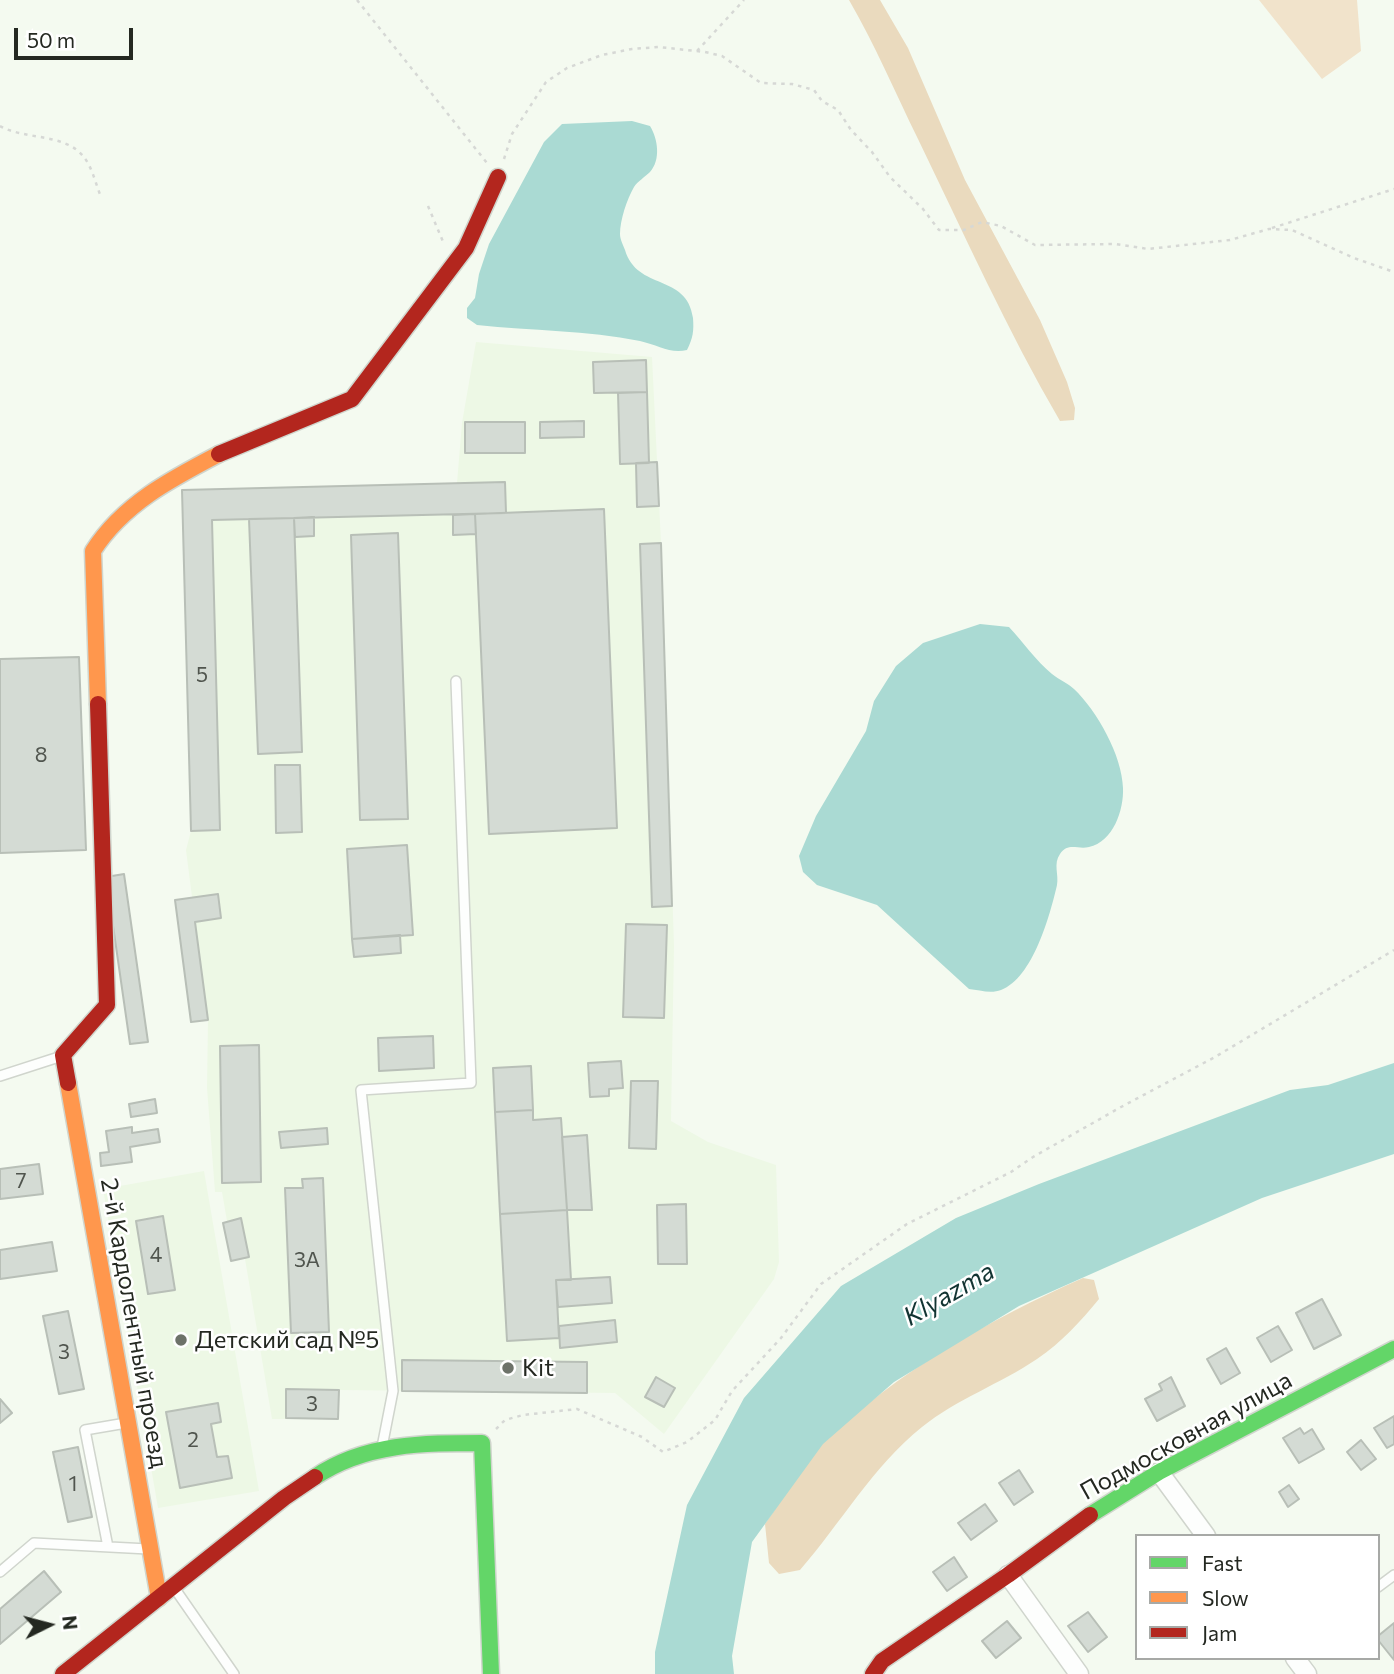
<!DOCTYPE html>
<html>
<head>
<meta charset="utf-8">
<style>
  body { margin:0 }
  #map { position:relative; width:1394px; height:1674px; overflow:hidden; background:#f4faf0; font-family:Commissioner,sans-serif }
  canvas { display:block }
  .legend { position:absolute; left:1135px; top:1534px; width:245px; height:126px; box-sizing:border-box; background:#fff; border:2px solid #a7a9a6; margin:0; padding:9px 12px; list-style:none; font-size:21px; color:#242821 }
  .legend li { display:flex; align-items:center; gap:14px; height:35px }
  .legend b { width:35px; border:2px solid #a7a9a6 }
  .north { position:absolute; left:14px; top:1590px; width:70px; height:70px; -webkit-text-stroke:5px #fff; paint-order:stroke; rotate:84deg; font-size:19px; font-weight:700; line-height:28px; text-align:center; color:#242821 }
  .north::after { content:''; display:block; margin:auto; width:24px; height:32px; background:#242821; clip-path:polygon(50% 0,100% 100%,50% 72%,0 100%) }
  .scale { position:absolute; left:14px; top:28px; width:119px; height:32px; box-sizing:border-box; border:4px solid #242821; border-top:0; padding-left:9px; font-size:21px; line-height:24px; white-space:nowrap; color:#242821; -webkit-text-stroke:5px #fff; paint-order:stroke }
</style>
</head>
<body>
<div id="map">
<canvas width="1394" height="1674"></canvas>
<ul class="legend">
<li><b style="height:9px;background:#63d668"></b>Fast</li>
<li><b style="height:9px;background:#ff974d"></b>Slow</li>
<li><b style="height:9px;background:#b3261e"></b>Jam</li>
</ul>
<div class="north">N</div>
<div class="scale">50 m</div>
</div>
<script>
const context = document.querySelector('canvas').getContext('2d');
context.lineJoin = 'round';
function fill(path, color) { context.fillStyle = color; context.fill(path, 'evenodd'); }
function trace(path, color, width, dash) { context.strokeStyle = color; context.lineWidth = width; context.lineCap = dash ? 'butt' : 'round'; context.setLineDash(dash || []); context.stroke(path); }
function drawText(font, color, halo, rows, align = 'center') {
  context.font = font + ' Commissioner,sans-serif'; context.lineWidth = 5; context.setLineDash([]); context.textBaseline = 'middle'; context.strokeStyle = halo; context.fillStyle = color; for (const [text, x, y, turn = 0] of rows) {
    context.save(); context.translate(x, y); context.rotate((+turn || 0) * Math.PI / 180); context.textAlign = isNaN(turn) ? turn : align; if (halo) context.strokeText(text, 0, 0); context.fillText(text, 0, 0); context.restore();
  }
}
const built = new Path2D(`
  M476 342 652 357 661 543 674 946 671 1121 708 1142 776 1165 779 1262 774 1279 664 1434 615 1393 339 1390 338 1419H272L245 1259 231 1261 223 1223 227 1221 222 1192H215L207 1088 208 1020 191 1022 175 900 192 897 186 850 191 831 182 490 457 483 462 423Z
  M204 1171 259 1491 158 1508 103 1189Z`);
const green = new Path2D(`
  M1259 0H1357L1361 51 1322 79Z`);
const forest = new Path2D(`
  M849 0H880L908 48 965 180 1040 320 1067 382 1075 408 1074 420 1060 421C1007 330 964 234 918 139 895 92 875 45 849 0Z
  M1083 1278 1094 1280 1099 1299C1080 1322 1062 1342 1037 1359 1000 1384 957 1399 922 1427 873 1466 841 1523 800 1570L779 1574 769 1563 765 1524C782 1500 804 1462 824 1442 898 1371 990 1319 1083 1278Z`);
const water = new Path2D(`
  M632 121 650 126C658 139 661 160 650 172 645 177 638 181 634 187 627 199 620 220 620 234 620 239 623 245 625 250 637 291 687 273 693 318 694 331 693 338 687 350 670 354 658 345 640 341 587 330 532 331 477 325L467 318V308L475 298 479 274 489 244 544 142 562 124Z
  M980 624 1009 627C1023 642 1036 661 1052 674 1059 680 1068 683 1074 689 1097 711 1122 755 1123 788 1124 810 1113 842 1089 847 1078 850 1068 842 1060 854 1053 864 1059 874 1057 885 1050 915 1033 978 1001 990 991 994 979 990 969 989L877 905 817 885 803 872 799 856 816 816 866 731 874 701 896 666 923 643Z
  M1394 1063V1154L1262 1198 1019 1306 894 1382 823 1444 752 1542 732 1656 734 1674H655V1652L687 1505 744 1398 841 1286 956 1218 1039 1184 1290 1090 1328 1085Z`);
const building = new Path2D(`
  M646 360 647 392 594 393 593 362Z
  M647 392 649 463 620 464 618 393Z
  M584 421V437L540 438V422Z
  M465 422H525V453H465Z
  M657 462 659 506 637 507 636 463Z
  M505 482 506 513 212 520 220 830 191 831 182 490Z
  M604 509 617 828 489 834 475 514Z
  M475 514 476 534 453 535V515Z
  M314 517V536L295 537 294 518Z
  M294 518 302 752 258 754 249 519Z
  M398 533 408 819 360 820 351 535Z
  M661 543 672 906 652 907 640 544Z
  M79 657 86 850 0 853V659Z
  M275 765H300L302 832 276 833Z
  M407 845 413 935 352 939 347 849Z
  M124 874 148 1042 130 1044 106 877Z
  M218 894 221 918 195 922 208 1020 191 1022 175 900Z
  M626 924 667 925 664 1018 623 1017Z
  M400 935 401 953 354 957 352 939Z
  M433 1036 434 1068 379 1071 378 1038Z
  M259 1045 261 1182 222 1183 220 1046Z
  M621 1061 623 1088 609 1089V1096L590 1097 588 1063Z
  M531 1066 533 1110 495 1112 493 1068Z
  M631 1081H658L656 1149 629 1148Z
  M155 1099 157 1113 131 1117 129 1104Z
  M533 1110V1120L561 1118 567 1210 500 1214 495 1112Z
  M132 1127V1133L158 1129 160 1142 130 1147 132 1162 101 1166 100 1153 109 1152 106 1131Z
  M327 1128 328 1144 281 1148 279 1132Z
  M587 1135 592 1210H567L562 1137Z
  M39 1164 43 1194 0 1199V1169Z
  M323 1178 329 1332 291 1333 285 1188H303L302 1179Z
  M686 1204 687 1264H658L657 1205Z
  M567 1210 571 1280H556L559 1338 507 1341 500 1214Z
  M163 1216 175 1290 148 1294 136 1221Z
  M241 1218 249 1257 231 1261 223 1223Z
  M52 1242 57 1271 0 1279V1250Z
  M610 1277 612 1303 558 1307 556 1280Z
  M1322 1299 1341 1335 1314 1349 1296 1313Z
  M68 1311 84 1389 59 1394 43 1316Z
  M615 1320 617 1342 560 1348 559 1326Z
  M1278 1326 1292 1350 1271 1362 1257 1338Z
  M1226 1348 1240 1373 1221 1384 1207 1359Z
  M402 1360 587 1362V1393L402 1391Z
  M656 1377 675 1388 664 1407 645 1397Z
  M1171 1377 1185 1406 1157 1421 1145 1399 1162 1390 1159 1384Z
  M286 1389 339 1390 338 1419 286 1418Z
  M0 1399 12 1413 0 1423Z
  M218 1403 221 1422 211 1424 217 1457 228 1456 232 1478 180 1488 166 1412Z
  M1394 1416V1444L1387 1448 1374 1428Z
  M1300 1428 1304 1434 1312 1429 1324 1449 1299 1463 1283 1438Z
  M1361 1440 1376 1459 1361 1470 1347 1452Z
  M78 1447 92 1517 68 1522 53 1452Z
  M1019 1470 1033 1492 1014 1505 999 1483Z
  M1289 1485 1299 1499 1288 1507 1279 1492Z
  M985 1504 997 1521 971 1540 958 1523Z
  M954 1557 967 1577 947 1591 933 1572Z
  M44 1571 61 1592 0 1644V1609Z
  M1088 1612 1107 1637 1088 1652 1068 1626Z
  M1007 1621 1021 1638 996 1658 982 1641Z
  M1394 1623V1660L1378 1640V1636Z`);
const path = new Path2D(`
  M357 0 487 163
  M697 51 744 0
  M0 126C25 140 64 133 83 156 92 166 96 185 101 197
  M504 159 512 134 546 82 567 68 602 55 632 49 659 47 705 52 722 56 761 83 792 84 814 90 822 101 838 110 851 130 872 152 890 177 923 209 939 230H964L982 222 1001 226 1035 245 1116 244 1148 249 1230 240 1269 229 1292 230 1354 258 1394 272
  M428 206 444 244
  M1272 228 1394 189
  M496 1429 505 1420 523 1415 577 1409 642 1437 663 1452 687 1442 715 1420 732 1391 781 1338 821 1284 907 1224 1011 1172 1033 1157 1121 1107 1215 1057 1394 950`);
const lane = new Path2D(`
  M0 1076 62 1056
  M382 1447 393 1391 361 1090 471 1083 456 681
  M108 1547 85 1430 126 1423
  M0 1572 34 1543 148 1549
  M1378 1587 1394 1575
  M175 1589 234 1674`);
const street = new Path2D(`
  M1159 1472 1206 1536
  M1008 1575 1079 1674
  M1295 1658 1307 1674`);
const fast = new Path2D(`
  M315 1477C365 1443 424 1443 482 1443L491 1674
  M1090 1515 1159 1472 1394 1349`);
const slow = new Path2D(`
  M98 704 93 551C123 504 171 479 219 454
  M68 1083 159 1598`);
const jam = new Path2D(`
  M219 454 352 399 466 248 498 177
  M68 1083 63 1055 107 1005 98 704
  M63 1674 284 1498 315 1477
  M873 1674 882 1661 1008 1575 1090 1515`);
const markers = [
  [181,1340,7,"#6d7269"],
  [508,1368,7,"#6d7269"]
];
const numberNames = [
  ["5",202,675],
  ["8",41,755],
  ["7",21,1181],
  ["4",156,1255],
  ["3А",307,1260],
  ["3",64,1352],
  ["3",312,1404],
  ["2",193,1440],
  ["1",73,1484]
];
const streetNames = [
  ["2-й Кардолентный проезд",134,1323,80],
  ["Подмосковная улица",1186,1436,-29]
];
const poiNames = [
  ["Детский сад №5",195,1340],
  ["Kit",522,1368]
];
const waterNames = [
  ["Klyazma",949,1294,-30]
];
fill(built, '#edf8e5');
fill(green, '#f1e3cb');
fill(forest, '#eadabe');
fill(water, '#aadad3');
fill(building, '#d4dbd4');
trace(building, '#b8bfb7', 2);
trace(lane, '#d0d5cd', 12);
trace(street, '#d0d5cd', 21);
trace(fast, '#d0d5cd', 19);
trace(slow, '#d0d5cd', 19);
trace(jam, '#d0d5cd', 19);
trace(path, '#d6d8d5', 2.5, [3.5, 5]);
trace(lane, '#fdfefd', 9);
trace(street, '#fdfefd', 18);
trace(fast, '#63d668', 16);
trace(slow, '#ff974d', 16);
trace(jam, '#b3261e', 16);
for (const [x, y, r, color] of markers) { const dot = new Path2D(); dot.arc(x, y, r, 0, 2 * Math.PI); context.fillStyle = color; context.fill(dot); trace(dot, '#fff', 2.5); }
drawText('21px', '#50554e', null, numberNames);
drawText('24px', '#242821', '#fff', streetNames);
drawText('24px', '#242821', '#fff', poiNames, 'left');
drawText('italic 26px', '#123432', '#fff', waterNames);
</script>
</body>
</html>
